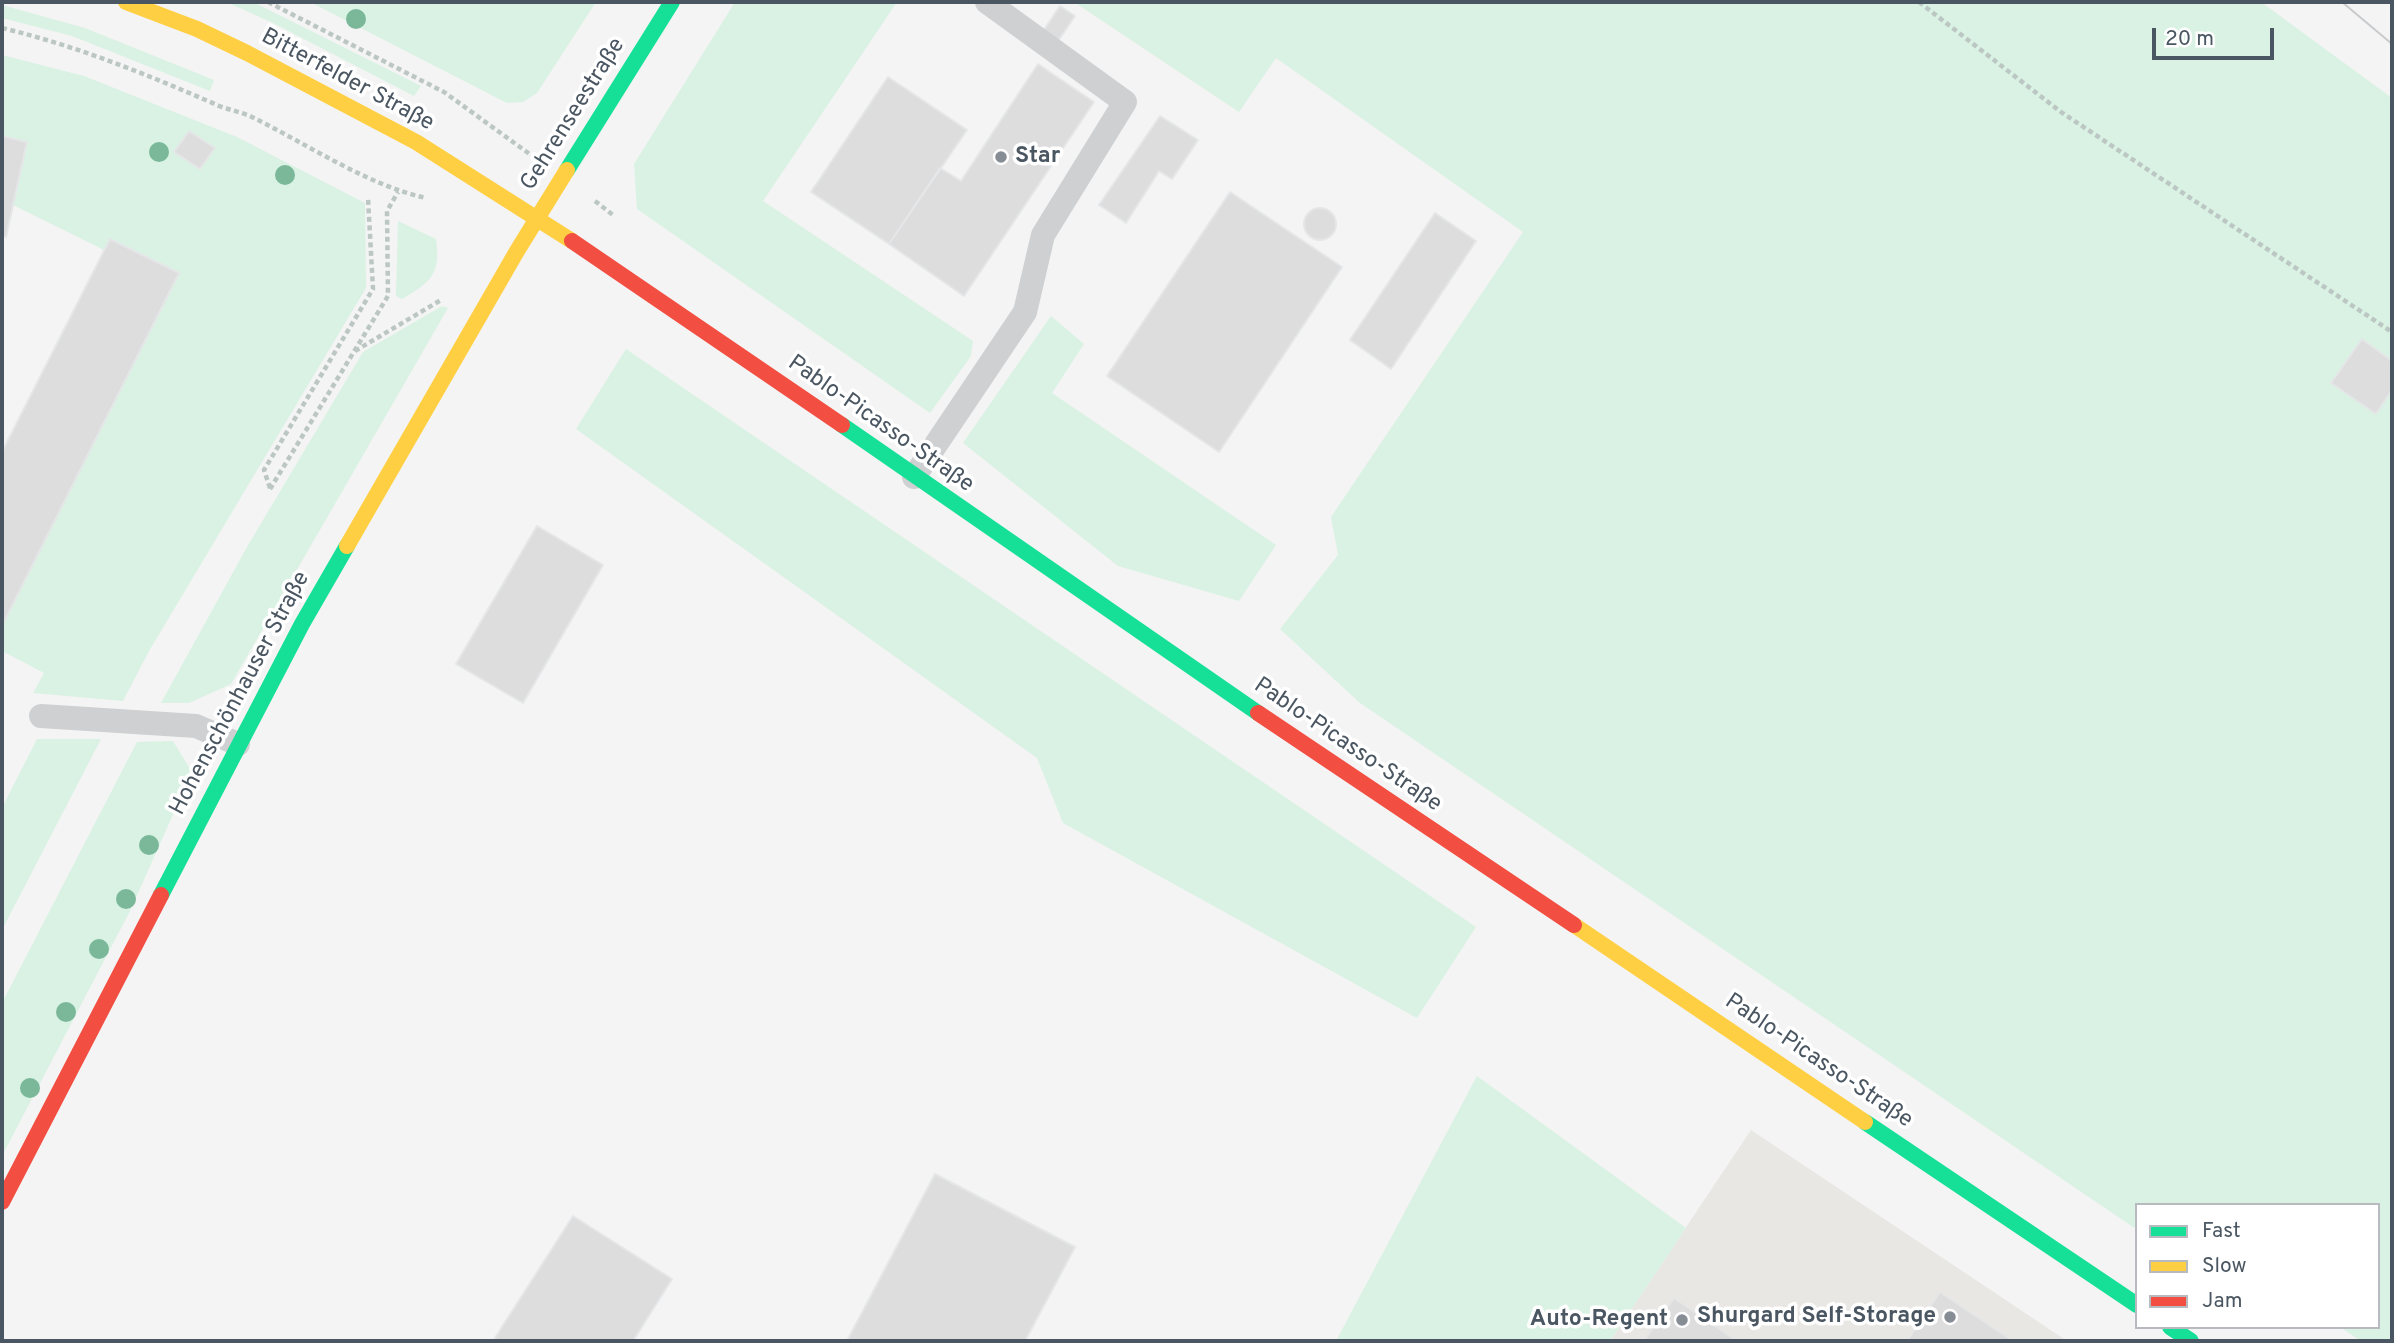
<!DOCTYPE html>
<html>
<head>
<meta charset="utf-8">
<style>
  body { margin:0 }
  #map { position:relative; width:2394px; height:1343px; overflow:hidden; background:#f4f4f4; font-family:Overpass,sans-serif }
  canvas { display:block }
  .frame { position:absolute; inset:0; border:4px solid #4a5661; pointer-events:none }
  .legend { position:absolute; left:2135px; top:1203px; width:245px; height:126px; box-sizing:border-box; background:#fff; border:2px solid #b7bbc0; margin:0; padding:9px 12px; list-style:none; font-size:21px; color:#4a5661 }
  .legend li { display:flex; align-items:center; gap:14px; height:35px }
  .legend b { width:35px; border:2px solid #b7bbc0 }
  .scale { position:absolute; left:2152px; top:28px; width:122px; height:32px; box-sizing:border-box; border:4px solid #4a5661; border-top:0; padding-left:9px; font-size:21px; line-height:24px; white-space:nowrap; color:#4a5661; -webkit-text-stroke:5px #fff; paint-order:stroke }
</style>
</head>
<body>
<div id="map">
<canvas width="2394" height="1343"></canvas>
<div class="frame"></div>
<ul class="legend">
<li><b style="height:9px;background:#16e098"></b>Fast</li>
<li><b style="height:9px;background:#ffcf43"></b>Slow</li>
<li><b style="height:9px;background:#f24e42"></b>Jam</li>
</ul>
<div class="scale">20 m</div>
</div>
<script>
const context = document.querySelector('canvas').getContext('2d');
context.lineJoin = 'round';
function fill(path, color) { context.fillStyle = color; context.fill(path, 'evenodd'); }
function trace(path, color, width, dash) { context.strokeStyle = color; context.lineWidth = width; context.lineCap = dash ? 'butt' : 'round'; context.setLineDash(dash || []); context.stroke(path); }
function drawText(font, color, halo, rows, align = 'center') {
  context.font = font + ' Overpass,sans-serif'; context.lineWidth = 7; context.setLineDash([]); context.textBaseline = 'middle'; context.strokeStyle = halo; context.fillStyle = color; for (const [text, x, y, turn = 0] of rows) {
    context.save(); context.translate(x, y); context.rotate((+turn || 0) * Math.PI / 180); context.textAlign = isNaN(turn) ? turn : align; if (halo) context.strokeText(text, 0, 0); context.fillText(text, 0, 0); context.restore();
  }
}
const commercial = new Path2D(`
  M1751 1130 2067 1341H1610Z`);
const green = new Path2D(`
  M226 2H253L421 86 414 96 271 22Z
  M310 2H596L537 93 523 102 507 103Z
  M735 2H897L763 201 973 341 971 356 930 413 637 209 634 164Z
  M1074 2H2261L2392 98V1341H2361L2340 1327H2378V1205H2137V1228L2133 1227 1360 703 1280 629 1338 555 1331 517 1523 232 1276 58 1239 112Z
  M2 5 85 28 214 80 210 91 72 36 2 18Z
  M2 55 84 76 237 137 365 203 366 288 149 651 123 701 33 693 44 673 2 651V626L178 273 110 239 104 250 13 205 27 142 2 136Z
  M398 221 436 239C441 274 431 282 402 299L396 296Z
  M442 306 448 308 231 684 189 703H161L247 547 363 352Z
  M1051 316 1084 344 1052 393 1276 545 1239 601 1118 566 963 443Z
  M626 349 1476 927 1417 1018 1063 823 1037 758 576 429Z
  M37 739H101L2 930V808Z
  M173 741 192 772 130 911 2 1156V1003L137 742Z
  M1477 1076 1686 1228 1610 1341H1336Z`);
const building = new Path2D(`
  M1060 6 1075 16 1056 44 1041 34Z
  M1038 64 1094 102 964 296 889 244 940 168 961 181Z
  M888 77 967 130 889 244 811 192Z
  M1160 116 1198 140 1172 179 1159 171 1126 223 1099 205Z
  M189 131 215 148 200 169 174 152Z
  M2 136 27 142 6 237 2 236Z
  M1230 192 1342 267 1219 452 1107 376Z
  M1304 224a16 16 0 1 1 32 0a16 16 0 1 1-32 0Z
  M1435 213 1476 241 1391 369 1350 340Z
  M110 239 179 273 2 626V452Z
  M2362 339 2392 361V390L2376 414 2331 383Z
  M537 526 603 565 523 703 456 664Z
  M935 1174 1075 1247 1025 1341H847Z
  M573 1216 672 1279 633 1341H493Z
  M1940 1292 2013 1341H1907Z
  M1674 1298 1737 1341H1644Z`);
const path = new Path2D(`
  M268 2 444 92 531 155
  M1919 2 2061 112 2392 332
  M2 28C77 46 146 74 217 105 229 110 241 112 252 117 307 144 367 185 426 198
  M595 201 613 215
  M355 351 441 300
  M270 488 264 470 373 289 368 198
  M270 489 388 296 387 211 398 192`);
const lane = new Path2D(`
  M914 477 1025 312 1043 235 1125 102 987 2
  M41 716 196 726 238 744`);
const fast = new Path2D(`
  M567 170 672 2
  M842 425 1258 713
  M161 895 302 624 347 546
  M1865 1122 2137 1305
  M2170 1327 2191 1341`);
const slow = new Path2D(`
  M126 2 197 29 247 53 416 142 572 241
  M347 546 517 251 567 170
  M1574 925 1865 1122`);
const jam = new Path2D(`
  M572 241 842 425
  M1258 713 1574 925
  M2 1202 161 895`);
const tram = new Path2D(`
  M2342 2 2392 44`);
const trees = [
  [356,19],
  [159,152],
  [285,175],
  [149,845],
  [126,899],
  [99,949],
  [66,1012],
  [30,1088]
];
const markers = [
  [1001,157,7,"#868d94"],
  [1950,1317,7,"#868d94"],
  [1682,1320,7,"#868d94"]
];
const streetNames = [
  ["Bitterfelder Straße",347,81,28],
  ["Gehrenseestraße",574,115,-58],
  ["Pablo-Picasso-Straße",880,425,35],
  ["Hohenschönhauser Straße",241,694,-62],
  ["Pablo-Picasso-Straße",1347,746,34],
  ["Pablo-Picasso-Straße",1818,1062,34]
];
const poiNames = [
  ["Star",1015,157,"left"],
  ["Shurgard Self-Storage",1936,1317],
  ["Auto-Regent",1668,1320]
];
fill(commercial, '#e8e7e3');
fill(green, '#d9f2e3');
fill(building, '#ddddde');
trace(building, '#e5e6e7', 2);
trace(path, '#bcc7c4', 4.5, [5, 3.5]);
trace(lane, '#ced0d2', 24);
trace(fast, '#16e098', 16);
trace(slow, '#ffcf43', 16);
trace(jam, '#f24e42', 16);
trace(tram, '#c9cacc', 2);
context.fillStyle = '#7ab899';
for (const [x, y] of trees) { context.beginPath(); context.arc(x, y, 10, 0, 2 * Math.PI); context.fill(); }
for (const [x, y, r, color] of markers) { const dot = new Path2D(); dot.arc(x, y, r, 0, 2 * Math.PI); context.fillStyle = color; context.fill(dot); trace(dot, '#fff', 2.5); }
drawText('23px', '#4a5661', '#fff', streetNames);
drawText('bold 23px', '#4a5661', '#fff', poiNames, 'right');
</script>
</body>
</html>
